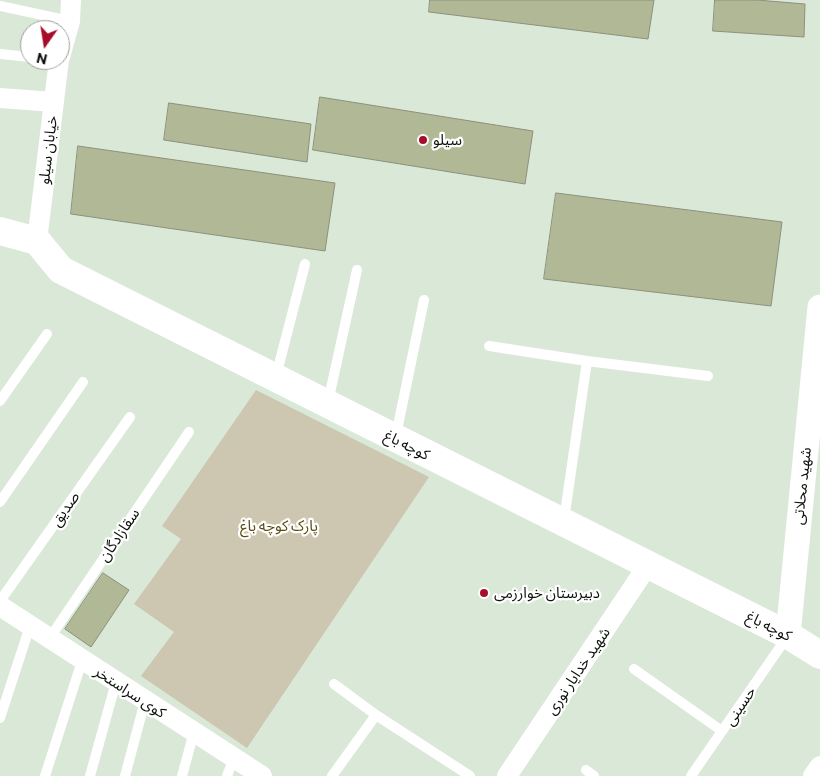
<!DOCTYPE html>
<html>
<head>
<meta charset="utf-8">
<style>
  body { margin:0 }
  #map { position:relative; width:820px; height:776px; overflow:hidden; background:#dae8d7; font-family:Commissioner,sans-serif }
  canvas { display:block }
  .north { position:absolute; left:20px; top:20px; width:50px; height:50px; box-sizing:border-box; background:#fff; border:1px solid #9ea09e; border-radius:50%; rotate:193deg; font-size:14px; font-weight:700; line-height:20px; text-align:center; color:#0d120c }
  .north::after { content:''; display:block; margin:auto; width:18px; height:22px; background:#a70d2a; clip-path:polygon(50% 0,100% 100%,50% 72%,0 100%) }
</style>
</head>
<body>
<div id="map">
<canvas width="820" height="776"></canvas>
<div class="north">N</div>
</div>
<script>
const context = document.querySelector('canvas').getContext('2d');
context.lineJoin = 'round';
function fill(path, color) { context.fillStyle = color; context.fill(path, 'evenodd'); }
function trace(path, color, width, dash) { context.strokeStyle = color; context.lineWidth = width; context.lineCap = dash ? 'butt' : 'round'; context.setLineDash(dash || []); context.stroke(path); }
function drawText(font, color, halo, rows, align = 'center') {
  context.font = font + ' Commissioner,"Noto Sans Arabic",sans-serif'; context.lineWidth = 4.5; context.setLineDash([]); context.textBaseline = 'middle'; context.strokeStyle = halo; context.fillStyle = color; for (const [text, x, y, turn = 0] of rows) {
    context.save(); context.translate(x, y); context.rotate((+turn || 0) * Math.PI / 180); context.textAlign = isNaN(turn) ? turn : align; if (halo) context.strokeText(text, 0, 0); context.fillText(text, 0, 0); context.restore();
  }
}
const green = new Path2D(`
  M256 390 429 477 247 748 141 676 174 632 134 604 181 539 162 526Z`);
const building = new Path2D(`
  M430 0H654L648 39 429 12Z
  M715 0H757L805 4 804 37 713 31Z
  M320 97 533 131 525 184 313 150Z
  M169 103 311 124 307 162 164 140Z
  M78 146 335 183 325 251 71 214Z
  M556 193 782 222 771 306 544 279Z
  M103 573 129 590 91 647 65 629Z`);
const service = new Path2D(`
  M0 6 70 21
  M0 54 30 57
  M489 346 587 361 708 376
  M276 376 305 264
  M0 401 47 334
  M328 402 357 270
  M396 435 424 300
  M0 502 83 382
  M564 520 587 361
  M0 601 130 417
  M49 639 189 432
  M634 669 722 731
  M334 684 376 715 470 776
  M0 718 30 626
  M586 770 594 776
  M45 776 82 661
  M90 776 116 682
  M125 776 145 701
  M182 776 194 732
  M227 776 234 758
  M332 776 376 715
  M691 776 787 637`);
const minor = new Path2D(`
  M60 57 70 21 71 0
  M0 98 54 102
  M37 241 59 60
  M0 606 262 776
  M507 776 648 565
  M813 776 820 766`);
const tertiary = new Path2D(`
  M788 635 820 307`);
const secondary = new Path2D(`
  M0 231 37 241 61 270 788 635 820 655`);
const markers = [
  [423,140,5,"#a70d2a"],
  [484,593,5,"#a70d2a"]
];
const poiNames = [
  ["سیلو",433,140],
  ["دبیرستان خوارزمی",494,593]
];
const streetNames = [
  ["خیابان سیلو",48,150,-83],
  ["کوچه باغ",407,445,27],
  ["شهید محلاتی",802,486,-84],
  ["صدیق",65,509,-55],
  ["سقازادگان",119,535,-56],
  ["کوچه باغ",769,626,27],
  ["شهید خدایار نوری",578,671,-56],
  ["کوی سراستخر",130,692,33],
  ["حسینی",740,706,-56]
];
const parkNames = [
  ["پارک کوچه باغ",279,526]
];
fill(green, '#cdc6b0');
fill(building, '#b1b895');
trace(building, '#8c907d', 1);
trace(service, '#fff', 10);
trace(minor, '#fff', 20);
trace(tertiary, '#fff', 25);
trace(secondary, '#fff', 28);
for (const [x, y, r, color] of markers) { const dot = new Path2D(); dot.arc(x, y, r, 0, 2 * Math.PI); context.fillStyle = color; context.fill(dot); trace(dot, '#fff', 2); }
drawText('15px', '#0d120c', '#fff', poiNames, 'left');
drawText('15px', '#0d120c', '#fff', streetNames);
drawText('15px', '#5c4b0e', '#fff', parkNames);
</script>
</body>
</html>
